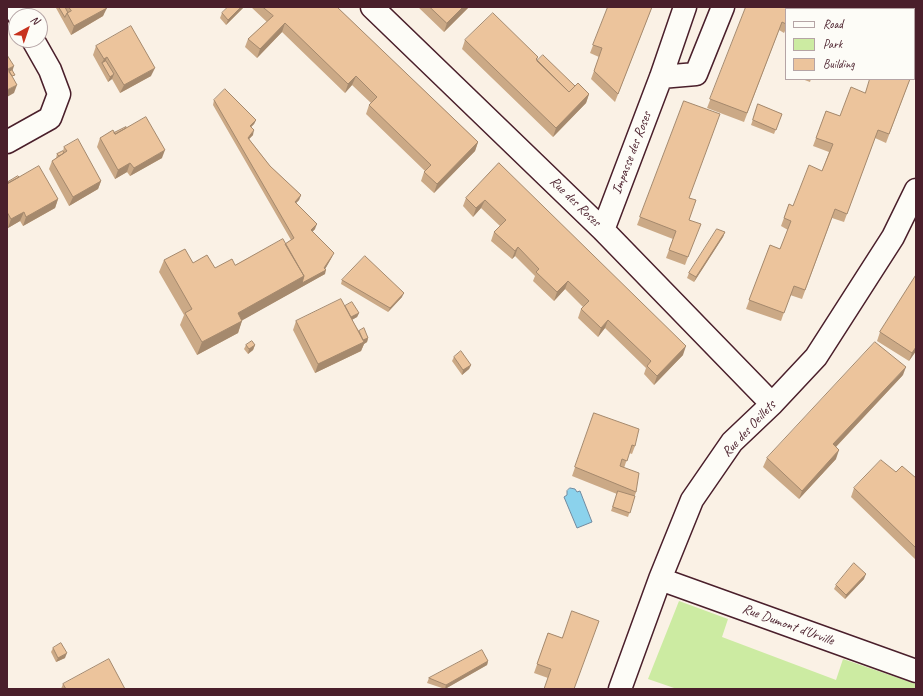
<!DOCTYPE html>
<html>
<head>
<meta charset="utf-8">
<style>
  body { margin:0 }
  #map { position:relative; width:923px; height:696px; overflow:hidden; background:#faf1e5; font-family:Caveat,sans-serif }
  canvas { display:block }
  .frame { position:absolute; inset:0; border:8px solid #4a1f2b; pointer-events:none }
  .legend { position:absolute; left:785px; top:8px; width:130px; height:72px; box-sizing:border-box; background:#fdfcf7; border:1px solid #b5a4a5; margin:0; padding:5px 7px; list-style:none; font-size:12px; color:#4a1f2b }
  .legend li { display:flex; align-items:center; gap:8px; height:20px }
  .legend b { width:20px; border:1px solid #b5a4a5 }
  .north { position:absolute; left:8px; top:8px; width:40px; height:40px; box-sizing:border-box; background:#fdfcf7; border:1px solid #b5a4a5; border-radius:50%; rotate:40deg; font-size:11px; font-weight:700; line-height:16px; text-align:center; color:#4a1f2b }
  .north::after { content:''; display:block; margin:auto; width:14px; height:18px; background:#c8321e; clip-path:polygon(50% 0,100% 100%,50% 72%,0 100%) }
</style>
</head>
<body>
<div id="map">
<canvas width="923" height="696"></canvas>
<div class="frame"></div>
<ul class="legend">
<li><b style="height:5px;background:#fdfcf7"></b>Road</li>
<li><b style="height:11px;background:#cceba2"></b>Park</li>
<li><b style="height:11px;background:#ecc49c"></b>Building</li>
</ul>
<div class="north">N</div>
</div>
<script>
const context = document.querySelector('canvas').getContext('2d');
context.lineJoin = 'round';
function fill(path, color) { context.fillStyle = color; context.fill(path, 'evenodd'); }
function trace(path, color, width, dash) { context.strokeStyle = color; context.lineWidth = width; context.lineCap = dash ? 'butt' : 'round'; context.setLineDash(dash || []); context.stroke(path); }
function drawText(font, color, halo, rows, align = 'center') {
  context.font = font + ' Caveat,sans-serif'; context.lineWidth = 3.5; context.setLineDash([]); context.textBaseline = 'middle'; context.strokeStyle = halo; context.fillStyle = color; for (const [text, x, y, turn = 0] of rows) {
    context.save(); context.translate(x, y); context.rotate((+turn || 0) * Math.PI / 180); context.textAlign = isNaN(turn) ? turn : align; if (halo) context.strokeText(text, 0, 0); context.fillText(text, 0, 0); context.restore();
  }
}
const green = new Path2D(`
  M679 601 728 619 722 637 836 680 843 659 916 684V689H677L648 679Z`);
const water = new Path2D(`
  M570 488 575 489 577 492 580 491 592 522 577 528 564 497 567 495V491Z`);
const minor = new Path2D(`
  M14 7 19 16
  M372 7 603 230 772 404
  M661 77 696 74 723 7
  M7 142 50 118 59 94 50 70 33 40
  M603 230 661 77 685 7
  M660 579 916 671
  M620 689 660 579 692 500 732 442 772 404 816 357 893 237 916 190`);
const wall = new Path2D(`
  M56 7H106L103 16 71 35 56 8Z
  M244 7 226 25 220 18 222 13Z
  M251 7H337L478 142 475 151 434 193 421 181 424 172 425 171 366 114 369 105 371 103 352 85 345 93 282 32 257 58 245 47 248 39 267 22Z
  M418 7H469L444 32Z
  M608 7H652L615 102 591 79 599 57 590 53Z
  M746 7 786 9V29L784 33 779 30 744 122 707 108Z
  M465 40 538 57 537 60 575 86 589 94 586 103 553 137 462 49Z
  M96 46 151 76 120 93 112 79 108 82 93 55Z
  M802 79H811L810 82Z
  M910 79 886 143 875 138 844 222 832 218 802 299 790 295 781 321 746 309 770 245 780 249 788 230 781 226 789 204 793 206 822 171 829 152 813 146 826 111 840 116 865 93Z
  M214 100 256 120 254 124 251 127 253 135 249 139 270 166 301 195 299 200 296 203 315 229 312 232 332 257 325 269V274L242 320 238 333 197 355 180 325 184 315 159 272 164 260 193 263 215 268 235 265 285 244 291 240 213 105Z
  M684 101 689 198V220L697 233 685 265 666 258 673 239 637 225Z
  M758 104 782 114 774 134 751 125Z
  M126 128 162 158 130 176 127 172 115 179 97 147 100 138Z
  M64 147 101 181 98 189 69 206 49 169 52 161 56 158 57 154 63 151Z
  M499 163 683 355 654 385 644 374 646 368 605 328 598 337 578 318 581 309 583 307 565 289 554 301 533 281 535 276 515 256 512 259 491 241 494 232 500 226 481 208 473 217 463 206 466 198Z
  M19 177 58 199 55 208 23 226 20 221 8 228 7 226V181L8 182Z
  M725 232 723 237 694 282 687 278 689 273Z
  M916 275V351L909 361 877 341 880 332Z
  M342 280 402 297 388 312 341 284Z
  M359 313 357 317 352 320 359 331 368 338 367 342 364 344 361 351 315 373 293 330 296 321Z
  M246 345H255L253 350 248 354 244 349Z
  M454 357 471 365 469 369 462 375 452 361Z
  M903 375 836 447V459L799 499 763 467 767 458Z
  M594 413 635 446 632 454 629 453 624 468 636 492 628 517 611 511 617 494 572 476Z
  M896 472 916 478V560L851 497 854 488Z
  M864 579 845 599 834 589 836 585Z
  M548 633 562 638 548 678 534 673Z
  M53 648 65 658 56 662 51 652Z
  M488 661 487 665 445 689 427 683 429 678Z
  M63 684 125 689H61Z`);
const shadedWall = new Path2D(`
  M241 7H244L226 25 228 20Z
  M463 7H469L444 32 447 23Z
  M107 8 103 16 71 35 74 26Z
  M285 23 282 32 257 58 260 49Z
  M107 57 104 66 102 63 104 59Z
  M14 66 11 75 8 69Z
  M155 68 151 76 120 93 124 85Z
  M114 74 112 79 108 82 110 77Z
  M356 76 352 85 345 93 348 84Z
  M17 85 14 93 7 97V90Z
  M589 94 586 103 553 137 556 128Z
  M256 120 254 124 248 130 250 126Z
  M254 130 253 135 246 142 248 138Z
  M478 142 475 151 434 193 437 184Z
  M165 150 162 158 130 176 134 168Z
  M130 163 127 172 115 179 118 170Z
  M101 181 98 189 69 206 73 197Z
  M301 195 299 200 293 206 295 202Z
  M58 199 55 208 23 226 26 217Z
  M485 200 481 208 473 217 476 208Z
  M24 212 20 221 8 228 11 219Z
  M317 224 315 229 309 235 311 230Z
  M725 232 723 237 694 282 696 277Z
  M518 247 515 256 512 259 515 251Z
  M334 253 332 257 324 271 326 270 325 274 234 325 238 313 304 276 324 268Z
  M568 281 565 289 554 301 557 292Z
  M404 293 402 297 388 312 390 308Z
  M359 313 357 317 346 323 348 318Z
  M608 320 605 328 598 337 601 328Z
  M242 321 238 333 197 355 202 342Z
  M368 338 367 342 364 344 361 351 315 373 318 364Z
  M255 345 253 350 248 354 249 349Z
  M686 346 683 355 654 385 657 376Z
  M916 347V351L909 361 912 353Z
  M471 365 469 369 462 375 463 370Z
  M906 367 903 375 830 453 833 444Z
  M839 450 836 459 799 499 802 491Z
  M866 574 864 579 845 599 846 595Z
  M67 653 65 658 56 662 58 658Z
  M488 661 487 665 445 689 446 685Z`);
const building = new Path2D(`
  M59 7H65L68 13H67L65 17Z
  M69 7H106L107 8 74 26 67 13 71 11Z
  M228 7H241L228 20 222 13Z
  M263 7H337L478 142 437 184 424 172 431 165 369 105 377 97 356 76 348 84 285 23 260 49 248 39 273 16Z
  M430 7H463L447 23Z
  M608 7H652L618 94 594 71 602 48 593 45Z
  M746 7H794L793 9H786V24L782 22 747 113 710 99Z
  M898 7H916V64L914 69V9H897Z
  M493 13 538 57 536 59 569 92 578 83 589 94 556 128 465 40Z
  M131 26 155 68 124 85 107 57 104 59 96 46Z
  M7 55 14 66 8 69 17 85 7 90Z
  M543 55 575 86 569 92 537 61Z
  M106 61 114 74 110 77 102 63Z
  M12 70 15 75 12 76 9 72Z
  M870 79H910L889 134 878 130 847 214 835 209 805 290 794 286 784 313 749 300 770 245 780 249 791 221 784 218 789 204 793 206 809 165 822 171 833 144 816 138 826 111 840 116 851 87 865 93Z
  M225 89 256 120 250 126 254 130 248 138 270 166 301 195 295 202 317 224 311 230 334 253 324 268 326 270 302 283 304 276 285 244 294 238 214 100Z
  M684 101 720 114 689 198 696 200 689 220 701 224 688 257 669 250 676 231 640 217Z
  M758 104 782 114 776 130 753 120Z
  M146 117 165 150 134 168 130 163 118 170 100 138 113 130 115 134Z
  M126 127V128L115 134 114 133Z
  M78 139 101 181 73 197 52 161 67 151 64 147Z
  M63 151 64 153 59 156 57 154Z
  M499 163 686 346 657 376 647 366 651 361 608 320 601 328 581 309 589 301 568 281 557 292 536 272 539 269 518 247 515 251 494 232 506 220 485 200 476 208 466 198Z
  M39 166 58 199 26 217 24 212 11 219 7 212V181L8 183Z
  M18 176 19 177 8 183V182Z
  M717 229 725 232 696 277 689 273Z
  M283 239 304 276 238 313 242 321 202 342 185 313 192 309 164 260 185 249 193 263 207 255 215 268 232 259 235 265Z
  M365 256 404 293 390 308 342 280Z
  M916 275V347L912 353 880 332Z
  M341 299 364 342 318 364 296 321Z
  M352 302 359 313 351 317 345 306Z
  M364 328 368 338 363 340 359 331Z
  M252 341 255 345 249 349 246 345Z
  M875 342 906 367 833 444 839 450 802 491 767 458Z
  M461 351 471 365 463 370 454 357Z
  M594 413 639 429 635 446 632 445 627 461 622 459 620 466 639 473 636 492 575 467Z
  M881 460 896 472 902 466 916 478V548L854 488Z
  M618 491 635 496 630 513 613 507Z
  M854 563 866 574 846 595 836 585Z
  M572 611 599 621 574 689H544L551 669 537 664 548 633 562 638Z
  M61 643 67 653 58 658 53 648Z
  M482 650 488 661 446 685 429 678Z
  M109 659 125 689H66L63 684Z`);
const streetNames = [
  ["Impasse des Roses",632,153,-69],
  ["Rue des Roses",575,202,44],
  ["Rue des Oeillets",749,429,-47],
  ["Rue Dumont d'Urville",788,625,20]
];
fill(green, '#cceba2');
fill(water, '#8bd2ec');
trace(water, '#718a9f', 1);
trace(minor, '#4a1f2b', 25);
trace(minor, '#fdfcf7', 22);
fill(wall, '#cba986');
fill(shadedWall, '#a5896d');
fill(building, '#ecc49c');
trace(building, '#a5896d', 1);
drawText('14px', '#4a1f2b', '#fdfcf7', streetNames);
</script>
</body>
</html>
